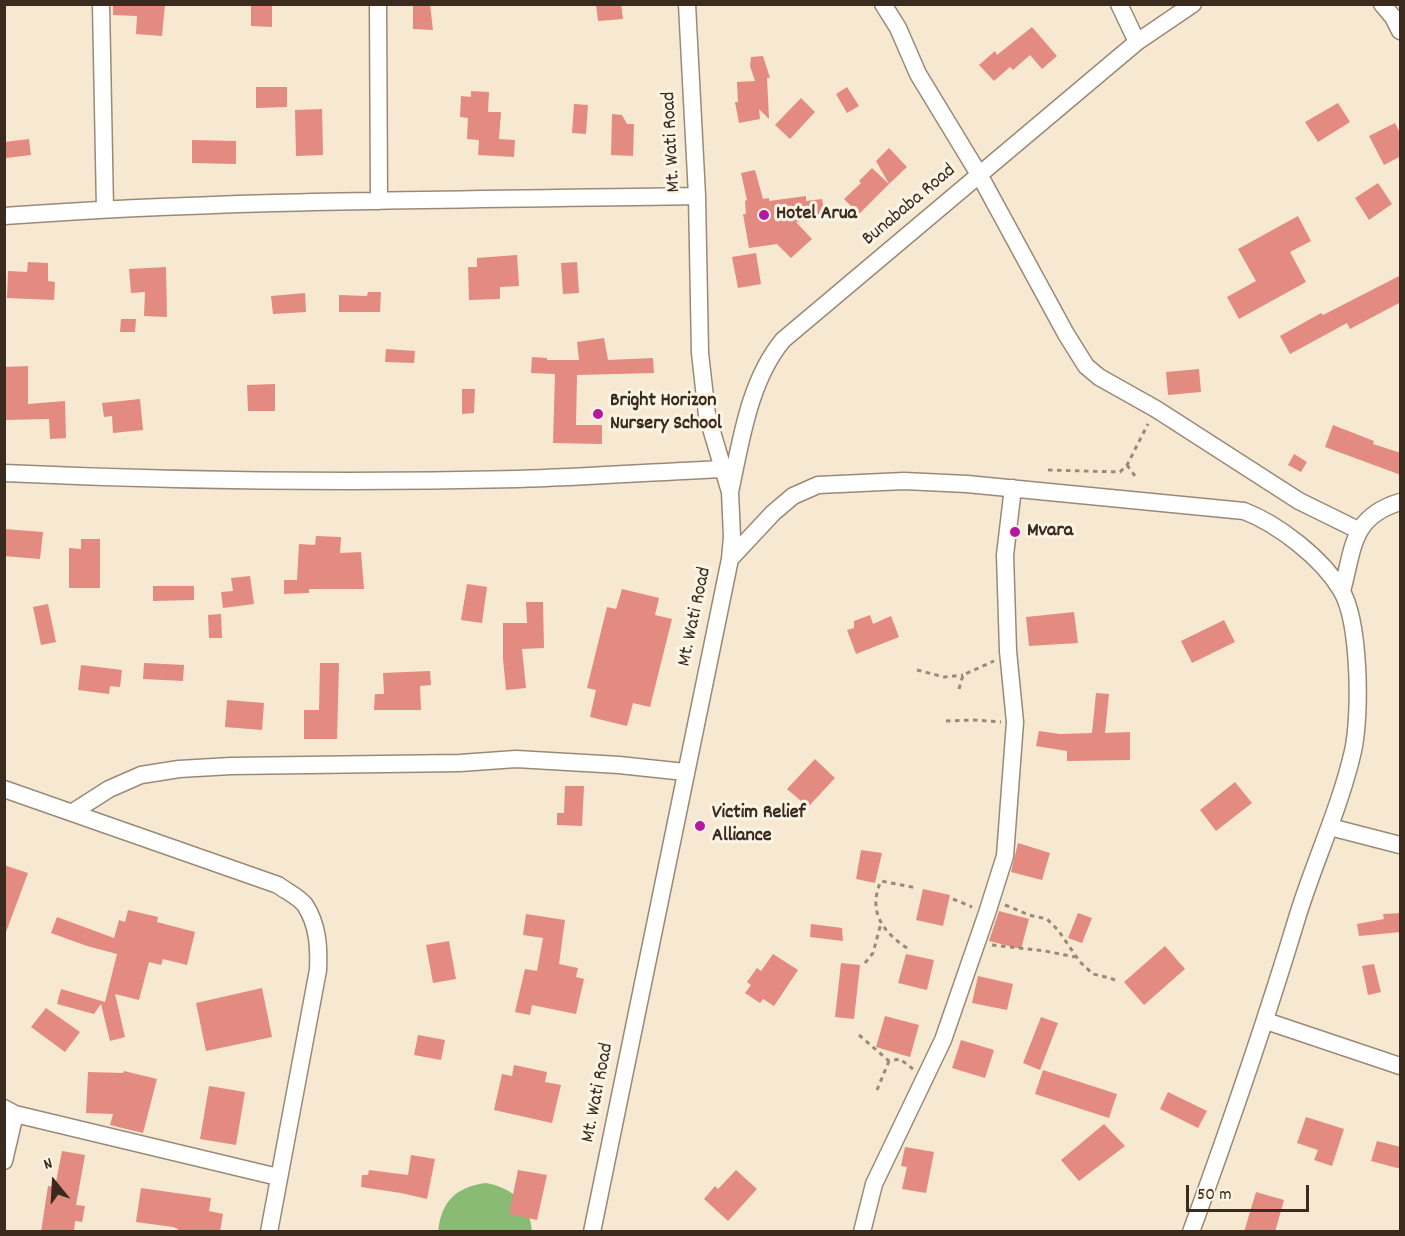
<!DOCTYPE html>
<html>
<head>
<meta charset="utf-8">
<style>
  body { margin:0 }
  #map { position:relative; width:1405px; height:1236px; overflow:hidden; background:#f7e9d1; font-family:Dekko,sans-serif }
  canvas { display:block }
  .frame { position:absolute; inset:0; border:6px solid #3b2a1e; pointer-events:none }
  .north { position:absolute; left:24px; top:1152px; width:60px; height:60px; -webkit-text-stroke:4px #fcf5e5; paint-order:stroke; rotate:342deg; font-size:16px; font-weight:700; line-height:24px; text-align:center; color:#3b2a1e }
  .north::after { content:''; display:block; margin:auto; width:21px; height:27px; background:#3b2a1e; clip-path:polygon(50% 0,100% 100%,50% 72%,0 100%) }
  .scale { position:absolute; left:1186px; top:1185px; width:123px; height:27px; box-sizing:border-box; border:3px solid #3b2a1e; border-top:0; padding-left:8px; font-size:18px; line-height:21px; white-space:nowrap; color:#3b2a1e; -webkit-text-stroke:4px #fcf5e5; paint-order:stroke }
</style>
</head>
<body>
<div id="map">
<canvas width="1405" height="1236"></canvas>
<div class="frame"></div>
<div class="north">N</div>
<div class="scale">50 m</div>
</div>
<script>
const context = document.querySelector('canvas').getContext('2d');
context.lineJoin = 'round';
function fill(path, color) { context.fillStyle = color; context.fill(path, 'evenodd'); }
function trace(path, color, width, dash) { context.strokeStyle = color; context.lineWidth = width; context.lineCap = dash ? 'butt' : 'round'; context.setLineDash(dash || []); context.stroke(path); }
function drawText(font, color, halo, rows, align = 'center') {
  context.font = font + ' Dekko,sans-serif'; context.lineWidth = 6; context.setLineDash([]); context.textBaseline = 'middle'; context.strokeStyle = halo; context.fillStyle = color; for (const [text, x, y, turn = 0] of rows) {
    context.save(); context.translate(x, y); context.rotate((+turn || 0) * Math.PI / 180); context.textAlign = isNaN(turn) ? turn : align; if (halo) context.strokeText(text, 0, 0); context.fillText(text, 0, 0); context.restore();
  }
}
const forest = new Path2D(`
  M486 1183C513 1188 529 1203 532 1231L438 1232C441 1201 456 1187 486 1183Z`);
const building = new Path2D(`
  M113 4H165L162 36 136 34 137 16 113 15Z
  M251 4H272V27L251 26Z
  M413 4H430L433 30 413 29Z
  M596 4H621L623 19 598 21Z
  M1032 27 1057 56 1042 69 1030 55 1013 70 1010 67 994 81 979 65 995 51 997 55Z
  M763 56 770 78H767L769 119 759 109 760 119 739 123 735 102H738L737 82 755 81 750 66 751 57Z
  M256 87H287V107L256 108Z
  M847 87 859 106 847 113 836 94Z
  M471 91 489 92 488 112H501L499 139 515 140 514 157 478 155 479 140 467 139 468 118 460 117 461 96 471 97Z
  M801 98 815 112 790 139 775 125Z
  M1338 103 1350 122 1318 142 1305 122Z
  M574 104 588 105 586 134 572 133Z
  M322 109 323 155 296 156 295 110Z
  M612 114 622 115 627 124H634L633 156 611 155Z
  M1395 123 1401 135V156L1384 165 1369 136Z
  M29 139 31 155 6 158 4 142Z
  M192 140 236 141V164L192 163Z
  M889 148 907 167 889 184 876 161Z
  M872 168 889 184 859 214 844 199 861 183 859 181Z
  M755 170 763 199 769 198V201L806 196V201L822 199 825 217 796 222 812 239 791 258 777 244 749 248 743 214H746L745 201 747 200 741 173Z
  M1378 183 1392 204 1369 220 1355 198Z
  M1298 216 1311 241 1290 252 1306 282 1239 319 1227 297 1256 281 1238 249Z
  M756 253 761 284 738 288 732 257Z
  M517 255 519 286 500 287V299L469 300 468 267H477V258Z
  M28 262 48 263V281L55 282 54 300 7 298 8 271 27 272Z
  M577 262 579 293 563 294 561 263Z
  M166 267 167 317 144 316 145 292 131 293 129 269Z
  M1401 275V302L1350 329 1347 323 1290 354 1280 336 1321 313 1323 315Z
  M368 292H381L380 312H339V295L367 296Z
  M305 293 306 312 273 314 271 296Z
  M121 319H136L135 332H120Z
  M604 338 608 360 653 358 654 373 577 375 576 425H602V444L553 443 555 374 531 373 532 357 547 358V360H579L577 342Z
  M386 349 415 351 414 363 385 362Z
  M28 366V404L65 401 66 438 50 439 49 419 4 420V367Z
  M1199 369 1201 392 1168 395 1166 372Z
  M275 384V411H248L247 385Z
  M462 389H475L474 413 462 414Z
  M140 399 143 430 113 433 112 416 104 417 102 403Z
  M1333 425 1374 441 1373 444 1401 453V475L1325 447Z
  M1294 454 1307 462 1301 472 1288 465Z
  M4 529 43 532 40 559 4 556Z
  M316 536 341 537 340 553 361 552 364 589H309V593L284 594V580H297L299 544 315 545Z
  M81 539H100V588H69V548L81 549Z
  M250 576 254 604 223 608 221 592 233 591 231 578Z
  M467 584 487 587 482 623 461 620Z
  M153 586H194V600L153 601Z
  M622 589 659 598 655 615 672 619 650 707 633 703 627 726 590 717 596 690 587 688 607 607 616 609Z
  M526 602H543L544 648 522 649 526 688 506 690 503 659V623H527Z
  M48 604 56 642 41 645 33 607Z
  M1074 612 1078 643 1029 646 1026 617Z
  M221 614 222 638H209L208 615Z
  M870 615 873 624 891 616 899 637 856 654 847 630 854 628V621Z
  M1224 620 1235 642 1192 663 1181 641Z
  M144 663 184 665 183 681 143 679Z
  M320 663H339L337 739H304V710H319Z
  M81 665 122 670 120 687 110 686 109 694 78 690Z
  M430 671 431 685 420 686 421 710H374L375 694H384L383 673Z
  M1096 693 1109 694 1105 733 1130 732V760L1067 761V751L1036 746 1039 731 1060 734 1092 733Z
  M227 700 264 703 262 730 225 727Z
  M815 759 835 778 808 807 787 789Z
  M1235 782 1252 803 1216 831 1200 810Z
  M565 786H584L582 826 557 825V813H564Z
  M1018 843 1050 853 1042 880 1011 872Z
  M861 850 882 853 875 883 856 879Z
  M4 865 28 873 6 932 4 931Z
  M923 889 950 895 943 926 916 920Z
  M128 910 158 917 157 922 195 932 187 965 163 959 161 965 149 962 139 1000 115 994 125 1037 110 1041 101 1004 94 1014 57 1004 61 989 105 1002 117 954 87 946 51 933 57 917 114 938 119 920 125 922Z
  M999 911 1029 919 1021 949 989 941Z
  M1078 913 1092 918 1082 943 1068 938Z
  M1401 913V932L1359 936 1357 924 1384 919 1383 914Z
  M526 914 565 920 559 964 578 968 576 977 584 979 576 1014 532 1005 530 1015 515 1012 525 969 537 971 543 938 523 935Z
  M811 924 842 928 843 941 810 937Z
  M449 941 456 979 433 983 426 945Z
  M1165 946 1185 969 1144 1005 1124 982Z
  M773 954 798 970 774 1006 763 999 760 1003 745 993 751 985 747 982 757 968 761 971Z
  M906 954 934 960 927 990 898 983Z
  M841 963 860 965 854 1019 835 1017Z
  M1374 964 1381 992 1368 995 1362 966Z
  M978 976 1013 984 1007 1010 972 1003Z
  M262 988 272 1037 206 1051 196 1003Z
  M46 1008 80 1032 65 1052 31 1027Z
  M885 1016 919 1025 910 1057 876 1047Z
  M1041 1017 1058 1023 1040 1070 1023 1063Z
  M418 1035 445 1040 441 1060 414 1055Z
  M961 1040 994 1050 985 1078 952 1068Z
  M514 1065 547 1072 545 1082 561 1085 552 1123 494 1110 502 1074 512 1076Z
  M1043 1070 1117 1094 1109 1118 1035 1094Z
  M124 1071 157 1079 143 1133 110 1125 113 1114 86 1113 88 1072 123 1073Z
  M209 1086 245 1092 236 1145 200 1139Z
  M1168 1092 1207 1111 1198 1128 1160 1109Z
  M1306 1117 1344 1129 1332 1166 1314 1160 1318 1150 1297 1143Z
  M1104 1124 1125 1146 1079 1181 1061 1160Z
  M1377 1141 1401 1147V1169L1371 1161Z
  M905 1147 934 1152 926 1193 902 1189 907 1167 901 1166Z
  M62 1151 85 1155 76 1205 85 1206 82 1222 75 1221 74 1232H41L48 1186 55 1187Z
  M411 1155 435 1159 427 1199 401 1193 361 1187 362 1175H368L369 1170 408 1175Z
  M518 1170 547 1175 537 1220 509 1214Z
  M736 1170 757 1189 728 1221 704 1199 715 1186 718 1189Z
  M141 1188 211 1198 209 1211 223 1214 220 1232H178V1229L173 1227 136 1222Z
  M1256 1192 1284 1200 1275 1232H1244Z`);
const path = new Path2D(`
  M1127 465 1135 476
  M1048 470 1120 472 1127 465 1148 424
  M917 670 944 677 963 675
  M959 689 963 675 994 661
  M946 721 974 720 1001 722
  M953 899 972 907
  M1005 905 1029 915 1047 919 1058 930 1080 962 1093 974 1110 978 1119 982
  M992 945 1045 951 1075 957
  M907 948C881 931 868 910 881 881L917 888
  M865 963 873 953 881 923
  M859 1035 889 1061 900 1059 913 1069
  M877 1090 889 1061`);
const minor = new Path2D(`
  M101 4 105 209
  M378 4 379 201
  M883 4 898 28 918 74 980 176 1066 334 1086 366 1099 377 1156 409 1299 501 1358 530
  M1119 4 1137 42
  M1382 4 1393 17 1400 31
  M4 216C235 199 466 200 697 196
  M4 473C176 481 347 483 518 479 586 477 654 472 723 469
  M730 492C741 441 749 381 783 340L1137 42 1193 4
  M730 559 773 513 793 496 818 485 904 481 967 484 1244 511C1278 524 1322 558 1341 590 1360 621 1361 715 1353 751 1340 808 1314 862 1297 918 1265 1024 1229 1128 1191 1232
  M1342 591C1354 547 1351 517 1400 502
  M4 789 278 885C286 891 299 897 305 905 318 925 319 947 318 970L269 1232
  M73 812 109 789 141 775 179 769 231 766 460 763 516 759 619 765 685 772
  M1330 827 1400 845
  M1266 1021 1400 1066
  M4 1108 15 1114 278 1177
  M4 1161 15 1114
  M592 1232 730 559 732 537 730 492 707 415 700 353 697 196 687 4
  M862 1232 874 1184 943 1040 987 913 1005 856 1015 722 1008 651 1005 555 1013 488`);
const markers = [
  [764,215,6,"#b5179e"],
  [598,414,6,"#b5179e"],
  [1015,532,6,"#b5179e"],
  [700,826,6,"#b5179e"]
];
const streetNames = [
  ["Mt. Wati Road",673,142,-93],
  ["Bunababa Road",910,206,-40],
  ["Mt. Wati Road",696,617,-78],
  ["Mt. Wati Road",599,1093,-79]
];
const poiNames = [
  ["Hotel Arua",776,215],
  ["Bright Horizon",610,402],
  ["Nursery School",610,425],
  ["Mvara",1027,532],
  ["Victim Relief",712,814],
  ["Alliance",712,837]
];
fill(forest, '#8abb74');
fill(building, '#e38a81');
trace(minor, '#998a78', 19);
trace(path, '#998a78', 3, [4.5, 4.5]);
trace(minor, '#fff', 16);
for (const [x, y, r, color] of markers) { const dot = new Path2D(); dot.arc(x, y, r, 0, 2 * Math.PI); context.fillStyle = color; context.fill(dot); trace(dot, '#fcf5e5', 2); }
drawText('20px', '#3b2a1e', '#fcf5e5', streetNames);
drawText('bold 20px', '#3b2a1e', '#fcf5e5', poiNames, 'left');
</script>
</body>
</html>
